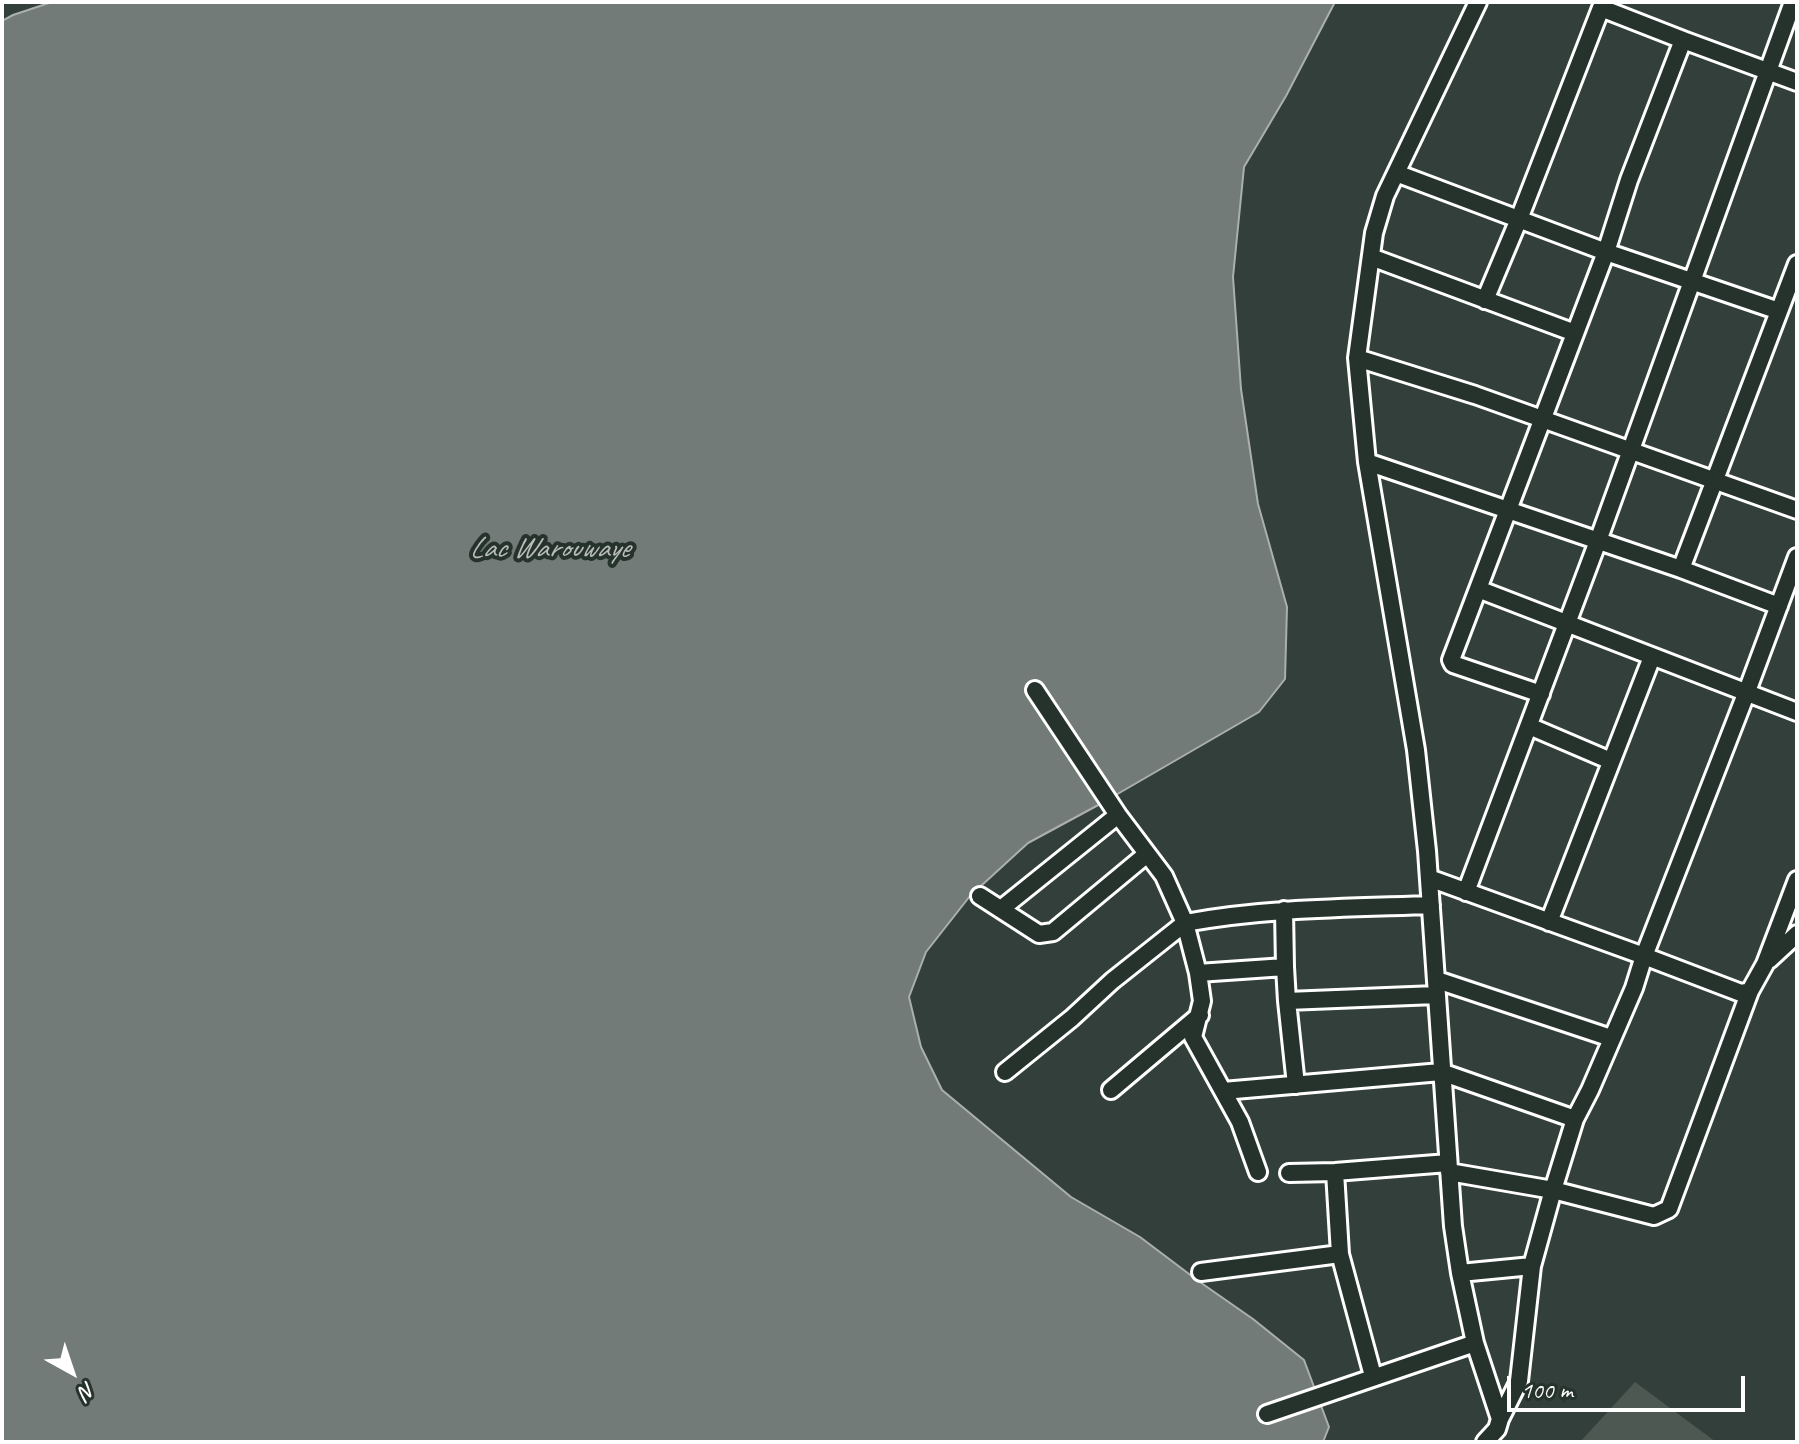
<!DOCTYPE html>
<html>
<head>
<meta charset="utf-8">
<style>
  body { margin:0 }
  #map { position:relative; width:1799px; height:1444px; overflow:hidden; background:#333f3a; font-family:Caveat,sans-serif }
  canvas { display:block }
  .frame { position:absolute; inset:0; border:4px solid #fff; pointer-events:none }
  .north { position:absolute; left:32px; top:1332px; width:80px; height:80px; -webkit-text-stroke:6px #26332d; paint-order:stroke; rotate:140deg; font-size:22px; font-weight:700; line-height:32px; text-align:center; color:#fff }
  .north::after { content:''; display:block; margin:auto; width:28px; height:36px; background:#fff; clip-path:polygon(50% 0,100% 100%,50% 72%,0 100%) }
  .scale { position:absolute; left:1507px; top:1376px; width:238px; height:36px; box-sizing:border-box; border:4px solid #fff; border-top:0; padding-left:10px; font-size:24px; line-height:28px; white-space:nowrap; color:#fff; -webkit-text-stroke:6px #26332d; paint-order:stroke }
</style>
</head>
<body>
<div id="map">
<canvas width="1799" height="1444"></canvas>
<div class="frame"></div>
<div class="north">N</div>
<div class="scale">100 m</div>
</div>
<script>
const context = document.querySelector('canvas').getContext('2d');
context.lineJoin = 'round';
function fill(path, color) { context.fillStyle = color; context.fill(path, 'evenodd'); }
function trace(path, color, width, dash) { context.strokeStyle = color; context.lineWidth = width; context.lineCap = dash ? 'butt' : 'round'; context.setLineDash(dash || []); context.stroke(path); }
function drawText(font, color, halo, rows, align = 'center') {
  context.font = font + ' Caveat,sans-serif'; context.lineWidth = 8; context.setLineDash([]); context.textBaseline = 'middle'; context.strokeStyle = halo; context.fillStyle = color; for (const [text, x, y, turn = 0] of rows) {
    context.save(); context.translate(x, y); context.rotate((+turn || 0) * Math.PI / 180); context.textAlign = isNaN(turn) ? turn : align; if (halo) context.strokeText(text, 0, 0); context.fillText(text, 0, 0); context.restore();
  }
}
const green = new Path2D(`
  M1635 1382 1716 1442H1580Z`);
const water = new Path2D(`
  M52 2H1335L1286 96 1244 167 1233 277 1241 389 1258 504 1287 607 1285 679 1259 712 1102 803 1028 843 970 896 926 952 909 997 921 1047 942 1090 1071 1197 1140 1237 1197 1280 1253 1319 1304 1360 1329 1427 1323 1442H2V21L13 15Z`);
const street = new Path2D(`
  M1478 2 1385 196 1374 233 1357 358 1367 462 1416 750 1427 851 1453 1226 1460 1273 1475 1343 1500 1419
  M1396 173 1606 252 1451 660 1453 664 1541 694
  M1371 257 1575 333
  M1485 300 1519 219 1601 8 1683 40
  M1779 311 1606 252 1629 180 1683 40 1797 82
  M1357 358 1475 395 1797 510
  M1367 462 1681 569 1779 606
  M1681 569 1797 264
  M1478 589 1797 712
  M1529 726 1611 761
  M1429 878 1644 956 1746 694 1797 557
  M1466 892 1598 541 1793 2
  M980 896 1039 934 1053 932 1147 854
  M1001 909 1118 815
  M1284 910 1285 967
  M1549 922 1652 657
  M1769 960 1797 934
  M1198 973 1285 967 1287 1001 1436 995
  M1437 980 1611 1038
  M1287 1001 1296 1085
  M1005 1072 1072 1018 1112 981 1185 923 1164 876 1118 815 1035 690
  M1111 1090 1200 1015
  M1223 1091 1441 1072 1575 1119
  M1258 1172 1240 1122 1193 1037 1202 1001 1198 973 1185 923C1266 908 1348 908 1431 905
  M1335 1172 1340 1254 1373 1376
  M1449 1172 1553 1190 1654 1216 1669 1209 1750 991
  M1289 1173 1335 1172 1448 1163
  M1201 1272 1340 1254
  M1460 1273 1532 1266
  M1267 1414 1475 1343
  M1485 1442 1497 1429 1500 1419 1519 1381 1532 1266 1553 1190 1575 1119 1590 1090 1634 988 1644 956 1741 993 1750 991 1765 964 1797 880`);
const waterNames = [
  ["Lac Warouwaye",549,549]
];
fill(green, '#4d5853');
fill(water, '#737b78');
trace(water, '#abb0ae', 2);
trace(street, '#fff', 22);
trace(street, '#26332d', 16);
drawText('italic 30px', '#b9bdbc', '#26332d', waterNames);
</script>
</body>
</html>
